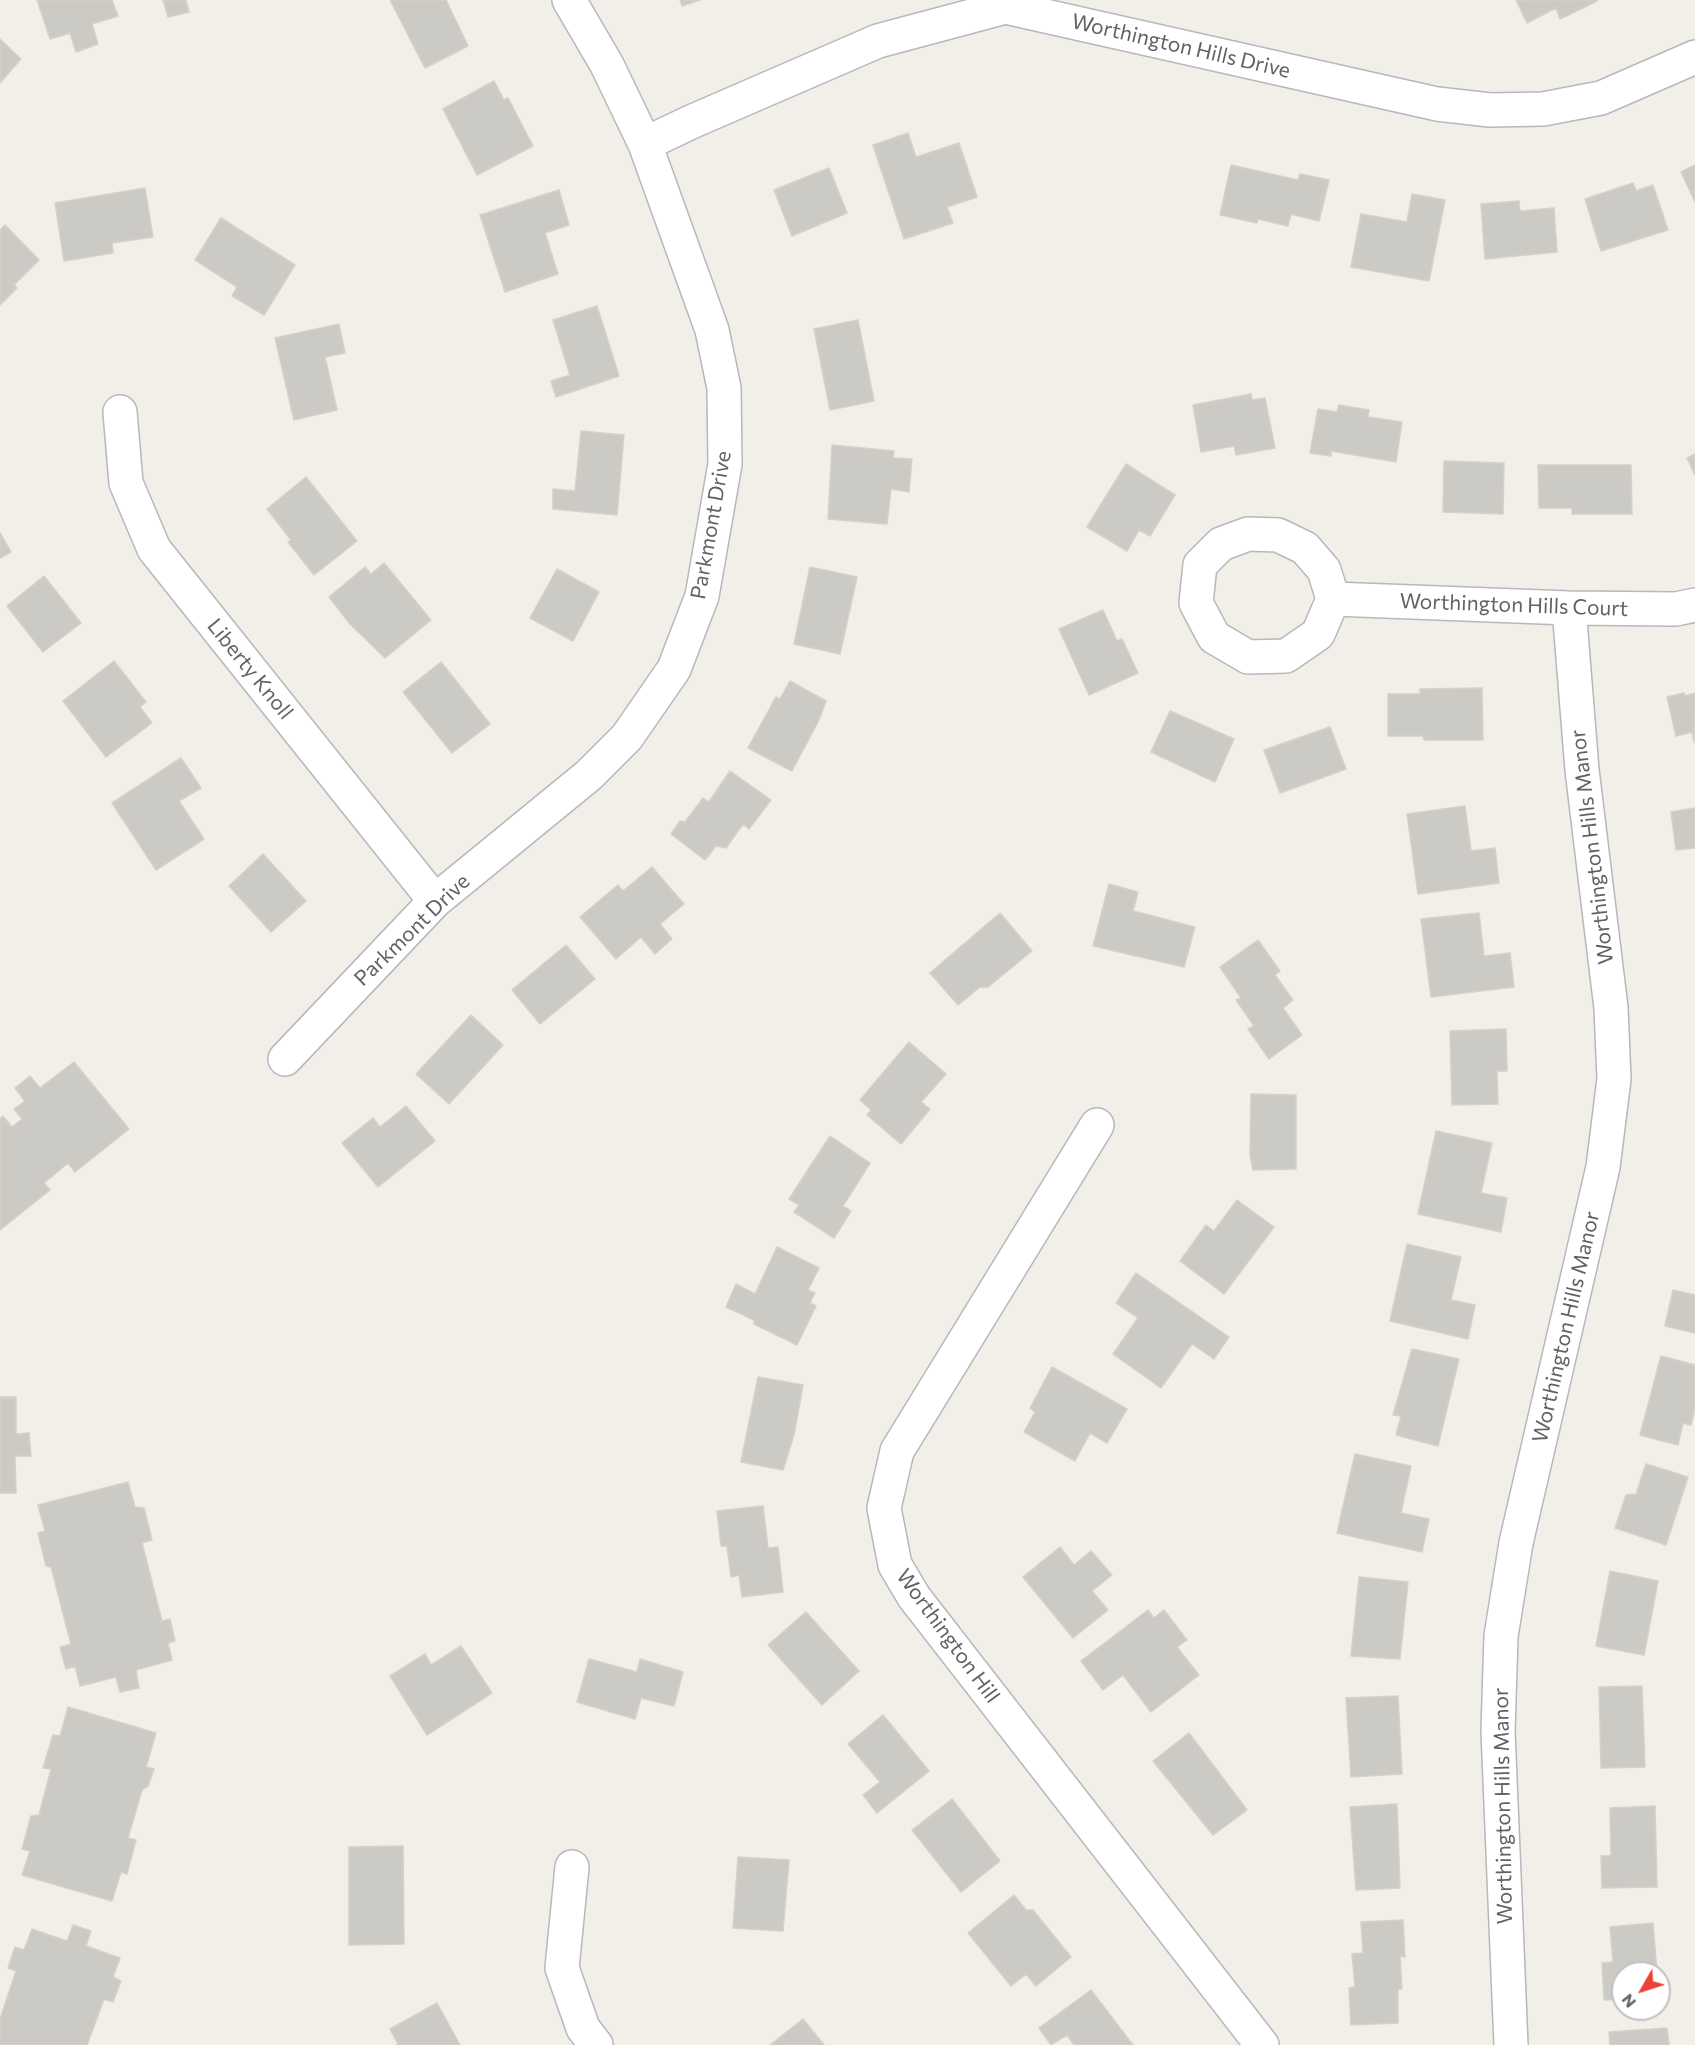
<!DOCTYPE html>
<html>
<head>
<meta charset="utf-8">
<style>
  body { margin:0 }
  #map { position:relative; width:1695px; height:2045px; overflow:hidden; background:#f1efe8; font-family:Commissioner,sans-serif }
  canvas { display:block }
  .north { position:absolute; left:1611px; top:1961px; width:60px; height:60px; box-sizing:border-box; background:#fff; border:2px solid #bfc1c3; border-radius:50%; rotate:231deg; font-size:16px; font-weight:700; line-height:24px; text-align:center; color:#5f6368 }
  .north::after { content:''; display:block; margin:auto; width:21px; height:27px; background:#ea4335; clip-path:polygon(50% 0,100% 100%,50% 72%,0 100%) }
</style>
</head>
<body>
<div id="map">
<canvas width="1695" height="2045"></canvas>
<div class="north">N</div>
</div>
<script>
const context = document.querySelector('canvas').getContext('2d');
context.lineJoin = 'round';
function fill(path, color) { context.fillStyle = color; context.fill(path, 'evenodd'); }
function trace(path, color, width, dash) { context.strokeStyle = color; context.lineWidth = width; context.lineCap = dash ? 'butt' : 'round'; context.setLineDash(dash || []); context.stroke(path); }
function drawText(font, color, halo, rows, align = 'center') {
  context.font = font + ' Commissioner,sans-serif'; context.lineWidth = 4.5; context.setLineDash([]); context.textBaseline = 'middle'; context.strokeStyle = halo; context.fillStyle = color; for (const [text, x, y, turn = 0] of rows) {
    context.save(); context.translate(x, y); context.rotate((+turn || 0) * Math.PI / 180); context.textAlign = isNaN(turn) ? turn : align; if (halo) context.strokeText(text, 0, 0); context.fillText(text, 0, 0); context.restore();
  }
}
const building = new Path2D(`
  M37 0H112L118 16 92 24 98 44 76 52 70 33 50 39Z
  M163 0H186L189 12 168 17Z
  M390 0H446L468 46 425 68Z
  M680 0H700L682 6Z
  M1516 0H1596L1597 1 1560 19 1556 8 1527 23Z
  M0 39 21 59 0 83Z
  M494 81 504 100 508 98 533 146 477 175 443 109Z
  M908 133 916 157 959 143 977 197 947 207 953 223 904 239 873 145Z
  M1231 165 1298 180 1300 174 1329 180 1319 221 1291 214 1288 226 1258 219 1257 223 1220 215Z
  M1695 165V202L1681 172Z
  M829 168 847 213 792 236 774 190Z
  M1633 183 1636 191 1653 185 1668 230 1601 251 1585 199Z
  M145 188 153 237 112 243 113 253 64 261 55 203Z
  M559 190 569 225 545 233 558 274 505 292 480 215Z
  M1412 194 1445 200 1429 281 1351 267 1361 214 1407 222Z
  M1519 201 1520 211 1554 208 1557 252 1485 259 1481 204Z
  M221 218 295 265 264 315 232 296 237 287 195 260Z
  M5 225 39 260 14 285 17 288 0 305V230Z
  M597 306 619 376 556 397 551 381 570 375 553 320Z
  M858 320 874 401 830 410 814 329Z
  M339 324 345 353 325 357 337 410 294 420 275 338Z
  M1251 394 1252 400 1265 398 1275 448 1236 455 1234 446 1201 452 1193 405Z
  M1339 405 1369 410 1368 417 1402 422 1396 462 1331 451V456L1310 453 1318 409 1337 412Z
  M581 431 624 435 617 515 553 509V489L575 491Z
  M832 445 894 451 893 458 912 459 909 492 891 489 887 524 828 519Z
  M1695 454V475L1687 458Z
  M1444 461 1504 463 1503 514 1443 512Z
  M1126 464 1175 495 1150 536 1139 530 1127 551 1087 527Z
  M1538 465H1631L1632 514H1572V508H1539Z
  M306 477 357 541 314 575 288 542 291 540 267 509Z
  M0 533 11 552 0 558Z
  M384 563 431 620 385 658 350 624 329 597 365 567 371 574Z
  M810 567 857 577 840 654 794 644Z
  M557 569 599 592 573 641 530 618Z
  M44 576 81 623 43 652 7 606Z
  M1103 610 1117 641 1122 639 1138 673 1089 695 1059 629Z
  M114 661 146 702 140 707 152 723 106 757 63 701Z
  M441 662 490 724 452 753 403 692Z
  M790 681 826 701 819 720 792 771 748 748 776 697 780 699Z
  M1482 688 1483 740H1424L1423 736H1388V694H1420V689Z
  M1684 693 1685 696 1695 693 1694 742 1692 732 1676 736 1667 697Z
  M1170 711 1234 739 1215 782 1151 752Z
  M1330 727 1346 769 1280 793 1264 750Z
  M181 758 201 788 179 801 204 839 156 870 112 803Z
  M730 771 771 800 749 829 743 824 726 848 716 846 705 860 671 834 680 821 685 822 703 798 709 802Z
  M1465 806 1471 851 1495 848 1499 883 1418 894 1407 814Z
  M1695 808V848L1676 850 1671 812Z
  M263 854 306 901 271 932 229 886Z
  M652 867 684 904 660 924 672 939 655 954 641 937 616 959 580 917 618 885 623 891Z
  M1109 884 1138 892 1133 911 1195 927 1184 967 1093 946Z
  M1000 913 1032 951 988 987H980L958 1005 930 973Z
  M1479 913 1484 956 1510 953 1514 987 1431 997 1421 919Z
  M1258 940 1280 971 1275 975 1293 1000 1283 1008 1302 1035 1269 1059 1248 1029 1254 1026 1236 1000 1241 998 1220 967Z
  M566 945 595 979 540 1024 512 990Z
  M471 1015 503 1045 449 1104 416 1074Z
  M1506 1029 1507 1071H1497L1498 1104 1452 1105 1450 1031Z
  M909 1042 946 1074 921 1102 930 1109 901 1144 867 1115 871 1110 860 1100Z
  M74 1062 129 1129 75 1172 68 1163 44 1183 50 1190 0 1230V1119L3 1116 12 1127 22 1119 14 1109 25 1101 15 1088 30 1076 40 1088Z
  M1251 1094 1296 1095V1169L1253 1170 1250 1155Z
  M406 1106 435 1141 378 1187 342 1143 373 1118 380 1127Z
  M1436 1131 1492 1143 1481 1193 1507 1198 1501 1232 1418 1214Z
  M830 1136 870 1163 843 1206 851 1211 834 1238 794 1212 799 1205 789 1199Z
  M1237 1200 1274 1227 1224 1294 1180 1261 1206 1225 1214 1231Z
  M1407 1244 1461 1257 1451 1300 1475 1305 1468 1339 1390 1321Z
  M777 1247 819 1268 808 1290 815 1293 810 1303 816 1306 797 1345 754 1324V1320L726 1307 736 1284 755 1294Z
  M1136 1273 1229 1337 1214 1359 1192 1344 1161 1388 1113 1354 1138 1318 1116 1303Z
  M1673 1290 1695 1295V1333L1665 1326Z
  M1412 1349 1459 1359 1438 1446 1396 1435 1401 1416 1393 1415Z
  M1661 1356 1695 1365V1408L1691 1425 1683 1423 1678 1445 1640 1435Z
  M1052 1367 1127 1409 1107 1443 1090 1433 1075 1461 1024 1432 1035 1412 1030 1408Z
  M758 1377 803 1385 794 1435 783 1470 741 1462Z
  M0 1397H16V1434L29 1433 31 1456H15L16 1493H0Z
  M1355 1454 1411 1466 1401 1513 1429 1519 1422 1552 1337 1533Z
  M1646 1464 1688 1477 1666 1545 1615 1528 1626 1495 1636 1494Z
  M128 1482 135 1507 144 1508 152 1540 142 1543 162 1621 170 1619 175 1641 168 1643 172 1660 136 1670 139 1688 120 1692 116 1677 80 1686 75 1666 66 1669 60 1647 71 1644 51 1567 46 1566 38 1533 45 1531 38 1505Z
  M763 1506 768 1548 778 1547 783 1592 742 1597 739 1575 731 1577 727 1546H721L717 1511Z
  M1060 1547 1074 1565 1091 1551 1112 1575 1092 1591 1108 1610 1073 1638 1023 1577Z
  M1610 1571 1658 1581 1644 1655 1596 1646Z
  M1359 1577 1408 1582 1400 1659 1351 1656Z
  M1148 1610 1154 1618 1164 1610 1187 1640 1177 1647 1199 1675 1151 1712 1123 1675 1103 1690 1081 1661Z
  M806 1612 859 1671 822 1705 768 1645Z
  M461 1646 492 1693 427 1735 390 1676 425 1654 431 1665Z
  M589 1659 637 1672 640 1659 683 1672 674 1706 641 1698 635 1719 577 1702Z
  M1642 1686 1645 1767 1601 1768 1599 1687Z
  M1398 1696 1402 1774 1351 1777 1346 1698Z
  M68 1707 156 1733 146 1767 154 1769 148 1786 142 1790 128 1838 136 1840 127 1874 121 1872 112 1901 22 1875 30 1851 22 1849 31 1816 39 1815 51 1769 43 1768 53 1735 60 1736Z
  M883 1715 929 1771 877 1813 863 1795 880 1782 848 1744Z
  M1189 1733 1247 1810 1213 1835 1153 1761Z
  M952 1799 1000 1861 961 1892 912 1830Z
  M1397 1804 1400 1888 1356 1890 1350 1807Z
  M1655 1806 1657 1887 1602 1888 1601 1856H1611L1610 1808Z
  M403 1846 404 1944 349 1945V1847Z
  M738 1857 789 1860 783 1931 733 1928Z
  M1014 1895 1026 1910H1033L1071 1957 1036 1986 1026 1974 1011 1986 968 1933Z
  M1403 1920 1405 1957 1400 1956 1402 1989H1398V2023L1351 2025 1349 1988 1355 1987 1352 1954 1363 1953 1361 1922Z
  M1653 1923 1657 1973H1623V1999L1604 2000 1602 1963 1613 1962 1610 1927Z
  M73 1925 91 1931 86 1946 120 1958 113 1977 121 1981 113 2002 104 1999 87 2045H0V2019L16 1971 8 1968 15 1947 24 1950 32 1929 67 1941Z
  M1091 1990 1133 2045H1074L1067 2035 1051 2045 1039 2028Z
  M437 2003 460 2045H396L398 2044 390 2029Z
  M803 2019 824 2045H770Z
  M1667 2028 1669 2045H1610L1609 2032Z`);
const minor = new Path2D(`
  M645 144 691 122 878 41 1005 7 1437 104 1490 110 1543 109 1601 98 1695 57
  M120 412 126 483 154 549 435 901
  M1248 534 1278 535 1305 548 1324 570 1333 599 1318 634 1286 656 1248 657 1214 637 1196 603 1200 565 1221 544Z
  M1333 599 1569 608 1676 609 1695 605
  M285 1059 435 901 589 775 627 737 674 669 702 596 725 464 724 388 712 330 645 144 607 65 569 0
  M1097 1125 897 1451 884 1508 895 1565 914 1597 1262 2045
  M572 1867 562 1968 583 2028 596 2045
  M1511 2045 1498 1731 1501 1636 1516 1543 1603 1167 1614 1079 1611 1008 1582 770 1569 608`);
const streetNames = [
  ["Worthington Hills Drive",1181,46,13],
  ["Parkmont Drive",711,525,-80],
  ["Worthington Hills Court",1514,605,2],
  ["Liberty Knoll",250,669,51],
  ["Worthington Hills Manor",1592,847,-97],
  ["Parkmont Drive",412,930,-44],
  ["Worthington Hills Manor",1566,1327,-77],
  ["Worthington Hill",948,1636,54],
  ["Worthington Hills Manor",1503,1806,-91]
];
fill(building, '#cccac5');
trace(building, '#d6d1c6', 1.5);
trace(minor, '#b5b8bc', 36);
trace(minor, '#fff', 33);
drawText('21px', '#5f6368', '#fff', streetNames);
</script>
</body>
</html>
